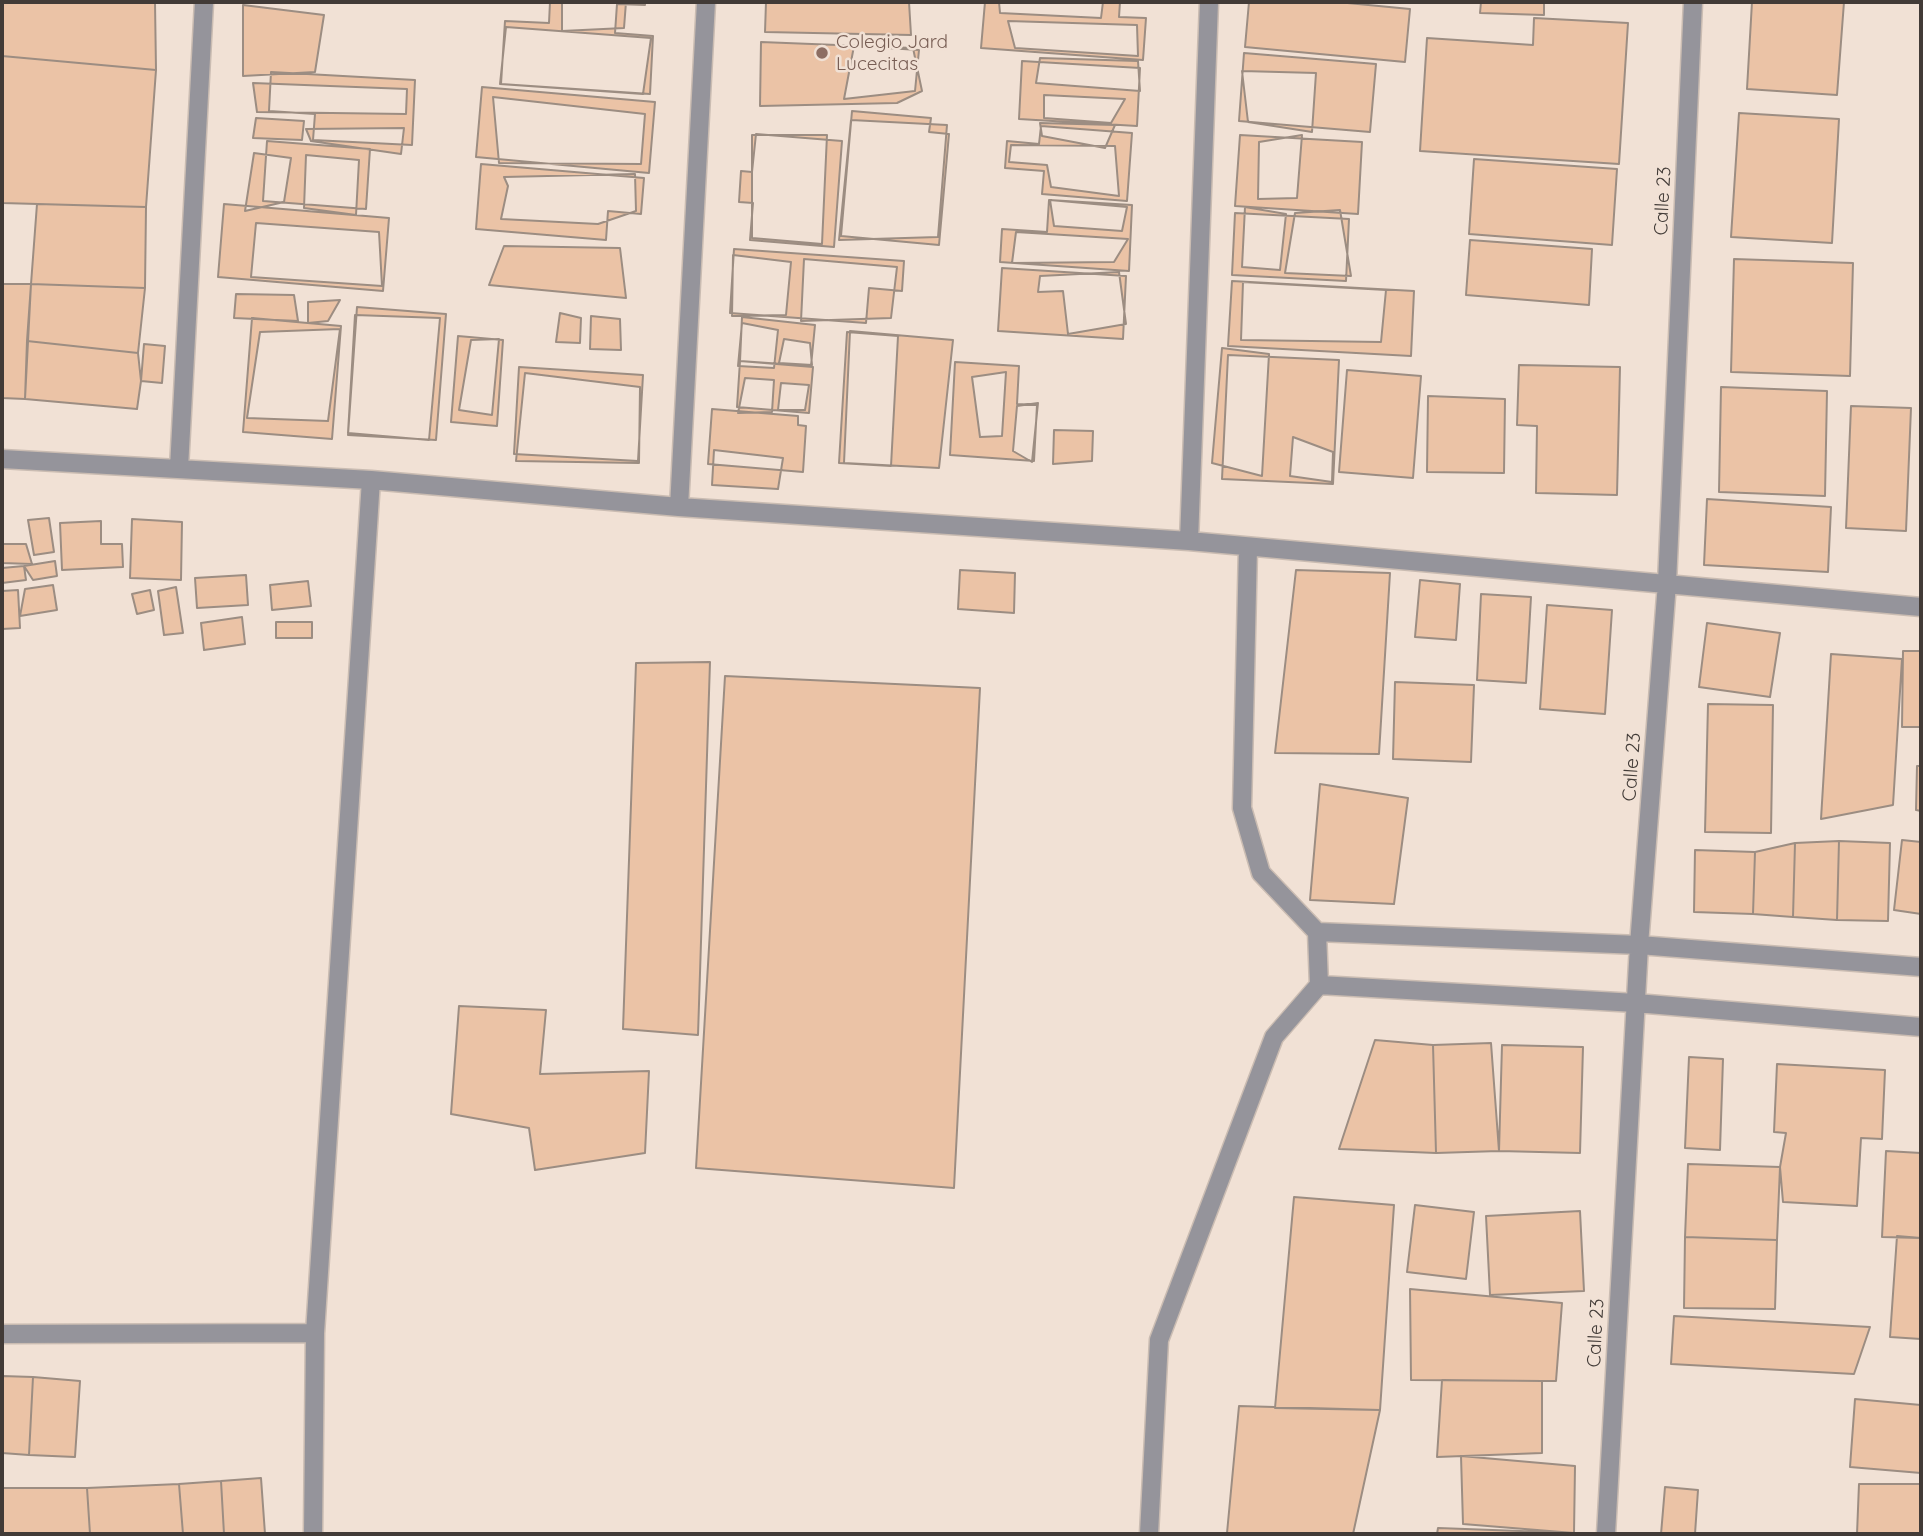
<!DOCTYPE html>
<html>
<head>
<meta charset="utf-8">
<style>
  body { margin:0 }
  #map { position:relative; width:1923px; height:1536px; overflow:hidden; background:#f1e1d5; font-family:Quicksand,sans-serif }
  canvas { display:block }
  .frame { position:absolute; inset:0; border:4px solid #423b37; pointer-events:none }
</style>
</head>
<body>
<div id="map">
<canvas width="1923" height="1536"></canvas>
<div class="frame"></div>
</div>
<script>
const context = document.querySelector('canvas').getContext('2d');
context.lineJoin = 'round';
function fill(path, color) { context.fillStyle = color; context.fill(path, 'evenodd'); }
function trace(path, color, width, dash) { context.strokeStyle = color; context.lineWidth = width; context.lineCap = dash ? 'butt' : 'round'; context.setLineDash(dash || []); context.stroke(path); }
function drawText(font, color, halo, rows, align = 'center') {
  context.font = font + ' Quicksand,sans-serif'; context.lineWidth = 5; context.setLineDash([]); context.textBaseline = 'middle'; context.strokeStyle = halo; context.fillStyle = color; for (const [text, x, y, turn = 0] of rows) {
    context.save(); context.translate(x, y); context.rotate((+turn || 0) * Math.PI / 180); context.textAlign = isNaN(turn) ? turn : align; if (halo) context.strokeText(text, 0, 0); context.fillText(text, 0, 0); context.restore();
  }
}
const building = new Path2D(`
  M2 2H155L156 70 2 56Z
  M550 2H645V5L617 4 615 33 653 36 650 94 501 84 505 21 549 23Z
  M562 2H626L624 28 562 31Z
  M766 2H909L911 35 765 32Z
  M985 2H1120L1119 17 1146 18 1143 60 981 48Z
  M999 2H1103L1101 18 1000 13Z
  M1249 2H1337L1410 9 1405 62 1245 47Z
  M1481 2H1544V15L1480 13Z
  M1752 2H1844L1837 95 1747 89Z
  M243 5 324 15 315 72 243 76Z
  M1534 18 1628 23 1619 164 1420 151 1427 38 1533 45Z
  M1008 21 1137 25 1138 56 1015 48Z
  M506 27 651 38 643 94 500 84Z
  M761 42 913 48 922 91 897 103 760 106Z
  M854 46 919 50 915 91 844 99Z
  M1244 53 1376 64 1370 132 1239 121Z
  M2 56 156 70 146 207 2 203Z
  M1040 58 1138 61 1140 91 1036 83Z
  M1022 61 1140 68 1137 126 1019 119Z
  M1242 71 1316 73 1312 132 1248 122Z
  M271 72 415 80 412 145 313 140 315 114 269 111Z
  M253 83 407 89 406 114 257 112Z
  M482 87 655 102 649 173 476 157Z
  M1044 95 1125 99 1111 123 1044 118Z
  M493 97 645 114 641 164 499 163Z
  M852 111 931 118 929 132 949 134 939 245 841 236Z
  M1739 113 1839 119 1832 243 1731 237Z
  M256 118 304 121 302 140 253 138Z
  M851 120 947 125 938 237 839 240Z
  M1040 123 1115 125 1105 148 1042 136Z
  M1041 126 1132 133 1127 201 1042 194 1044 171 1005 168 1007 141 1039 144Z
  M404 128 401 154 311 141 306 129Z
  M756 134 842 141 834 247 750 240 753 203 739 202 741 171 752 172Z
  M752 135H827L822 244 752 238Z
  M1240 135 1362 142 1358 214 1235 206Z
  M1302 135 1297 198 1258 199 1259 142Z
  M267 141 370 149 366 209 263 201Z
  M1011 145 1115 146 1119 196 1051 187 1047 165 1009 162Z
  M254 153 291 158 284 202 245 211Z
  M306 155 359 160 356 215 304 208Z
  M1474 159 1617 169 1612 245 1469 234Z
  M481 164 644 178 641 214 608 211 606 240 476 229Z
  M635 174 636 211 598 224 501 219 508 186 504 177Z
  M1049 200 1132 205 1129 271 1000 262 1002 229 1047 232Z
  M1050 200 1127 207 1122 231 1054 226Z
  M37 204 146 207 145 288 31 284Z
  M224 204 389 218 383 291 218 277Z
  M1245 207 1286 214 1280 270 1242 267Z
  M1340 210 1351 276 1285 273 1295 213Z
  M1235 213 1349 219 1346 281 1232 275Z
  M256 223 379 232 382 286 251 277Z
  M1016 232 1128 239 1114 262 1012 263Z
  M1470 240 1592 249 1589 305 1466 295Z
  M504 246 620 248 626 298 489 285Z
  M734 249 904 261 902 291 869 288 866 323 730 313Z
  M733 255 791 262 786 315 732 316Z
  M804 259 897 267 891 318 801 321Z
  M1734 259 1853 263 1850 376 1731 372Z
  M1002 268 1126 276 1123 339 998 331Z
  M1119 272 1126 324 1068 334 1063 291 1038 292 1040 276Z
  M1232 281 1414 291 1411 356 1228 346Z
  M1243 282 1386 290 1381 342 1241 340Z
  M2 284H31L25 399 2 398Z
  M31 284 145 288 138 353 27 341Z
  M236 294 294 295 298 321 234 318Z
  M340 300 328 321 308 323V302Z
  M357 307 446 314 436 440 348 435Z
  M560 313 581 318 580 343 556 342Z
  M355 315 440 318 429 440 348 433Z
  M591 316 620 319 621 350 590 349Z
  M742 317 815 325 811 366 740 361Z
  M252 318 341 326 332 439 243 432Z
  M742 323 778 330 774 368 738 366Z
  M340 329 328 421 247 418 260 332Z
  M850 331 953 340 939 468 844 463Z
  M847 332 898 336 891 466 839 463Z
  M458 336 503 340 497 426 451 422Z
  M499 339 492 415 459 410 471 340Z
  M784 339 810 343 812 365 779 363Z
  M27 341 138 353 141 381 137 409 25 399Z
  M144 344 165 346 162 383 141 381Z
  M1222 348 1269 354 1262 476 1212 463Z
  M1228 355 1339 360 1333 484 1222 479Z
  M740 361 813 367 809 413 737 407Z
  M955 362 1019 366 1017 404 1037 405 1034 461 950 455Z
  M1519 365 1620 367 1617 495 1536 493 1537 426 1517 425Z
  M519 367 643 375 638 461 514 454Z
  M1347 370 1421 376 1413 478 1339 472Z
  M1006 372 1002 436 980 437 972 377Z
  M525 373 640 387 639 463 516 461Z
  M745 378 774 380 772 412 738 413Z
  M781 383 809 385 805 410H778Z
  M1721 387 1827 391 1825 496 1719 492Z
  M1428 396 1505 399 1504 473 1427 472Z
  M1038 403 1032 462 1013 451 1017 406Z
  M1851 406 1911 408 1906 531 1846 528Z
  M712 409 798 416V425L806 426 803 472 708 464Z
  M1054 430 1093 431 1092 461 1053 464Z
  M1293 437 1333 452 1332 482 1290 476Z
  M714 450 783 458 778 489 712 485Z
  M1707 499 1831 507 1828 572 1704 565Z
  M49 518 54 552 34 555 28 520Z
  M132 519 182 522 181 580 130 578Z
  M101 521V544H122L123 567 62 570 60 523Z
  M2 544H26L32 564 2 563Z
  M55 561 57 576 33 580 24 566Z
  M24 566 26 580 2 583V568Z
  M960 570 1015 573 1014 613 958 609Z
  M1296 570 1390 573 1379 754 1275 753Z
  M246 575 248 605 197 608 195 578Z
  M1420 580 1460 584 1456 640 1415 637Z
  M308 581 311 606 272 610 270 585Z
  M53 585 57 610 20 616 25 589Z
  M176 587 183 633 164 635 158 591Z
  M18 590 20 628 2 629V591Z
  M150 590 154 610 137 614 132 594Z
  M1481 594 1531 597 1526 683 1477 680Z
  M1547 605 1612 610 1605 714 1540 709Z
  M242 617 245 644 204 650 201 623Z
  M276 622H312V638H276Z
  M1707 623 1780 633 1770 697 1699 687Z
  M1903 651H1921V727H1902Z
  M1831 654 1902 659 1893 805 1821 819Z
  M710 662 698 1035 623 1029 636 663Z
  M725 676 980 688 954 1188 696 1168Z
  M1395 682 1474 685 1471 762 1393 759Z
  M1708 704 1773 705 1771 833 1705 832Z
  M1917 766H1921V811L1916 810Z
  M1320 784 1408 798 1394 904 1310 900Z
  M1902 840 1921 842V914L1894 910Z
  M1839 841 1837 920 1793 917 1795 843Z
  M1839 841 1890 843 1888 921 1837 920Z
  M1795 843 1793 917 1753 914 1755 852Z
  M1695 850 1755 852 1753 914 1694 912Z
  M459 1006 546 1010 540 1074 649 1071 645 1153 535 1170 529 1128 451 1114Z
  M1375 1040 1433 1045 1436 1153 1339 1149Z
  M1491 1043 1499 1151 1436 1153 1433 1045Z
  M1502 1045 1583 1047 1580 1153 1499 1151Z
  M1689 1057 1723 1059 1720 1150 1685 1148Z
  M1777 1064 1885 1070 1882 1139 1861 1138 1857 1206 1783 1202 1780 1167 1786 1133 1774 1132Z
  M1886 1151 1921 1153V1238L1882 1237Z
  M1688 1164 1780 1167 1777 1240 1685 1237Z
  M1294 1197 1394 1205 1380 1410 1275 1408Z
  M1415 1205 1474 1212 1466 1279 1407 1272Z
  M1580 1211 1584 1291 1490 1295 1486 1216Z
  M1897 1236 1921 1238V1339L1890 1337Z
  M1685 1237 1777 1240 1775 1309 1684 1308Z
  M1410 1289 1562 1303 1556 1381 1411 1380Z
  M1674 1316 1870 1327 1854 1374 1671 1364Z
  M2 1376 33 1377 29 1455 2 1453Z
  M33 1377 80 1381 75 1457 29 1455Z
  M1442 1380 1542 1381V1453L1437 1457Z
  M1855 1399 1921 1405V1473L1850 1467Z
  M1239 1406 1380 1410 1353 1534 1227 1533Z
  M1461 1456 1575 1466 1574 1533 1463 1524Z
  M261 1478 265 1534H224L221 1481Z
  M221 1481 224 1534H183L179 1484Z
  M179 1484 183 1534H90L87 1488Z
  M1859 1484H1921V1534H1857Z
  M1665 1487 1698 1490 1695 1534H1661Z
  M2 1488H87L90 1534H2Z
  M1438 1528 1574 1533 1437 1534Z`);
const minor = new Path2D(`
  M2 459 371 480 679 507 1189 541 1921 607
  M179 468 204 2
  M679 507 706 2
  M1189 541 1209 2
  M1317 932 1639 945 1921 967
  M1319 985 1636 1003 1921 1027
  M2 1334 315 1333
  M313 1534 315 1333 371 480
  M1149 1534 1159 1340 1274 1037 1319 985 1317 932 1261 873 1242 808 1248 547
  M1606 1534 1639 945 1667 583 1693 2`);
const markers = [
  [822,53,7,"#8d6e63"]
];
const educationNames = [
  ["Colegio Jard",836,42],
  ["Lucecitas",836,64]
];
const streetNames = [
  ["Calle 23",1663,201,-87],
  ["Calle 23",1632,767,-86],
  ["Calle 23",1596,1333,-87]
];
fill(building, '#ebc3a6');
trace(building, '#9c8d82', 2);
trace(minor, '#cabcb2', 21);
trace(minor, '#95949b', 18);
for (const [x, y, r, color] of markers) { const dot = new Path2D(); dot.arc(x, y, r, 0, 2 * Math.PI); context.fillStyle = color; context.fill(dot); trace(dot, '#f1e1d5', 2.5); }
drawText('19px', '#785e54', '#f1e1d5', educationNames, 'left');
drawText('19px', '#423b37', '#f1e1d5', streetNames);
</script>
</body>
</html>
